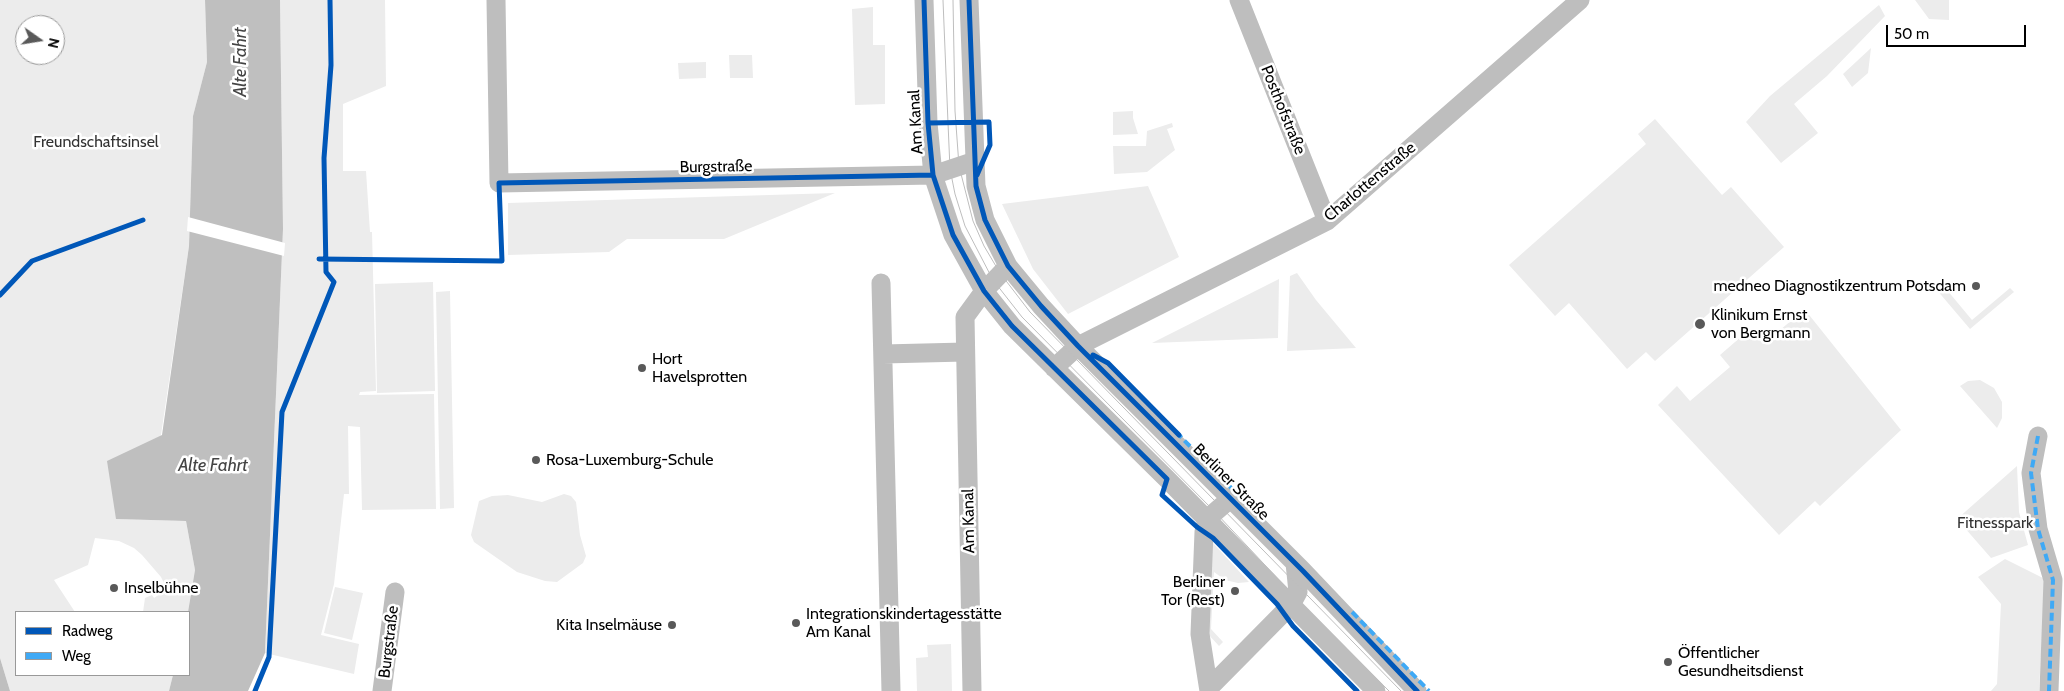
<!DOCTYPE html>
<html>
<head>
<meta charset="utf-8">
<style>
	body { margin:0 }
	#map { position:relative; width:2064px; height:691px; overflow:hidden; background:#fff; font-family:Cabin,sans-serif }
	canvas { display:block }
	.legend { position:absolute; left:15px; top:611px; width:175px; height:65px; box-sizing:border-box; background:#fff; border:1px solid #999; margin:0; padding:6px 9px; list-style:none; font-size:15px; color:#000 }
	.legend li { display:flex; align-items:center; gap:10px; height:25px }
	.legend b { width:25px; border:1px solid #999 }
	.north { position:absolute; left:15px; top:15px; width:50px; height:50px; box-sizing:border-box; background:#fff; border:1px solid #999; border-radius:50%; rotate:103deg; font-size:14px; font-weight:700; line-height:20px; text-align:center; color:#000 }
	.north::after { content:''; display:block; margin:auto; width:18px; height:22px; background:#595959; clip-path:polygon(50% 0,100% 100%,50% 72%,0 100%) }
	.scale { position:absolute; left:1886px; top:25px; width:140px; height:22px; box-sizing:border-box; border:2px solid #000; border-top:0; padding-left:6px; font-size:15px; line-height:18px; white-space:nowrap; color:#000; -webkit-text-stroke:4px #fff; paint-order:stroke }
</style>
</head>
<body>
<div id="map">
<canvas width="2064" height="691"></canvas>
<ul class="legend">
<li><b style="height:6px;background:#0057b8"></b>Radweg</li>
<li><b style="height:6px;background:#3fa9f5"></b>Weg</li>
</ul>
<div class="north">N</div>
<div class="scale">50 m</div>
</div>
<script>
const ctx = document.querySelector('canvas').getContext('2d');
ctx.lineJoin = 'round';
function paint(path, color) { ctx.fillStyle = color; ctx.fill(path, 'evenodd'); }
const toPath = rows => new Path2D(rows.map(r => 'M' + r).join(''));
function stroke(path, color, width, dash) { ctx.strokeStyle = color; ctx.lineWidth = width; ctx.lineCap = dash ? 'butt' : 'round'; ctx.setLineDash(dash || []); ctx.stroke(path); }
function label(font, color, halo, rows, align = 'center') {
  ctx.font = font + ' Cabin,sans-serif'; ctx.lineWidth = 5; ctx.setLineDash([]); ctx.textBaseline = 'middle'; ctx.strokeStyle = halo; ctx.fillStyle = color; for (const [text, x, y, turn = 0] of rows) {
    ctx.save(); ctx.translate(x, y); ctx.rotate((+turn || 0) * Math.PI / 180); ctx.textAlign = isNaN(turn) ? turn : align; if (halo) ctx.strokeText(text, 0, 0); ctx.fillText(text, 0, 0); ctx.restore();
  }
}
const green = toPath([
	[0,0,205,0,207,62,193,116,189,246,161,435,116,519,186,521,195,570,188,612,143,612,145,598,152,595,154,598,167,589,161,577,142,555,134,548,119,541,95,538,88,565,54,580,75,612,16,612,16,675,173,675,169,691,10,691,0,658],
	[25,25,55,25,55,55,25,55],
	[280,0,385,0,386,86,343,104,343,171,366,171,370,232,372,232,376,391,360,392,359,395,434,394,436,509,362,510,360,427,348,426,349,494,344,494,334,584,321,635,359,644,354,674,265,653,283,229],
	[1915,0,1949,0,1949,20,1929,19],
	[1879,5,1885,16,1827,76,1794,104,1818,133,1781,163,1746,122,1770,96],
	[873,7,873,45,885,45,885,104,855,105,852,9],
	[1871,48,1868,73,1852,87,1843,74],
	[729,55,752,55,753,78,730,78],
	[706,62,706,78,679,79,678,63],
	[1133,111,1133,118,1138,134,1113,135,1113,112],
	[1655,119,1722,195,1731,187,1784,247,1655,361,1646,352,1627,369,1569,303,1555,316,1509,265,1646,144,1638,134],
	[1172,123,1173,127,1167,129,1175,150,1147,172,1114,174,1113,146,1146,146,1147,131],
	[1148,186,1179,257,1068,314,1033,269,1002,204],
	[835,193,724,239,627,239,609,252,508,255,508,203],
	[1297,273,1316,300,1356,348,1287,351,1290,276],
	[1279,279,1278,338,1152,343],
	[433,282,435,391,377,393,375,284],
	[1942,284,1972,320,2010,288,2014,292,1970,329,1936,289],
	[450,291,454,508,440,509,436,292],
	[1806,311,1901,430,1820,506,1815,501,1779,535,1658,405,1677,386,1690,401,1730,367,1720,355,1750,329,1763,344,1792,320],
	[1980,380,1994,388,2002,402,2002,418,1997,428,1960,386,1968,381],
	[2017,466,2019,512,2028,545,1991,558,1957,519],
	[564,494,571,496,576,502,580,535,586,556,583,563,557,582,545,581,517,572,474,542,471,535,479,501,492,496,508,495,542,502],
	[1212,542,1249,582,1238,583,1225,580,1214,572,1211,629,1223,642,1219,646,1207,633],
	[2005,559,2045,579,2039,691,1991,691,1997,684,2001,604,1978,577],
	[335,587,363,593,352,640,324,633],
	[951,644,952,691,917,691,916,658,928,657,927,645]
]);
const water = toPath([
	[205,0,280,0,283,229,265,653,248,691,169,691,173,675,189,675,188,612,195,570,186,521,116,519,107,461,162,435,189,246,193,116,207,62],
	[0,658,10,691,0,691]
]);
const pier = toPath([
	[188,217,285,243,284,256,187,231]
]);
const minor = toPath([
	[496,0,499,183,933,175,975,161],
	[924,0,928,123,933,175,953,235,984,291,1012,326,1167,479,1376,691],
	[969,0,976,186,985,220,1008,266,1041,306,1078,346,1303,571,1417,691],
	[1239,0,1327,221],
	[881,283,891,691],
	[883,354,965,352],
	[1054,368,1078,346,1327,221,1580,0],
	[2038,436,2031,473,2038,529,2053,580,2049,691],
	[1209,688,1291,605,1298,592,1295,563],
	[382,691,395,592],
	[972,691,965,317,984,291,1008,266],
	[1209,691,1200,634,1204,532,1207,519,1230,499]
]);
const tram = toPath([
	[943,0,948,123,950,169,955,194,965,226,993,280,1022,317,1215,512,1296,598,1389,691],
	[953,0,955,111,959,166,973,221,984,246,1000,273,1030,312,1401,691]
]);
const quiet = toPath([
	[1176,432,1246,503],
	[2038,436,2031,473,2038,529,2053,580,2049,691],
	[1352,612,1429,691]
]);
const cycleway = toPath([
	[924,0,928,123,933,175,953,235,984,291,1012,326,1167,479,1162,495,1197,527,1213,538,1277,604,1293,626,1357,691],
	[969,0,976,186,985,220,1008,266,1041,306,1078,346,1303,571,1417,691],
	[928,123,989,122,990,145,977,175],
	[319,259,502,261,499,183,933,175],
	[0,295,32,261,143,220],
	[1093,355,1108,363,1179,435],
	[255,691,269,657,282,412,334,282,326,272,324,158,331,65,330,0]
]);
const markers = [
	[1976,286,5,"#595959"],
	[1700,324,6,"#595959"],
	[642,368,5,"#595959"],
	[536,460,5,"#595959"],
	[114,588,5,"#595959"],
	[1235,591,5,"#595959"],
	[796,623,5,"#595959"],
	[672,625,5,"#595959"],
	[1668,662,5,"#595959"]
];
const streetNames = [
	["Posthofstraße",1283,110,68],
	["Am Kanal",916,122,-93],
	["Burgstraße",716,167,-1],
	["Charlottenstraße",1370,182,-40],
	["Berliner Straße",1231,482,45],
	["Am Kanal",969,521,-91],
	["Burgstraße",389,642,-83]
];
const parkNames = [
	["Freundschaftsinsel",96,142],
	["Fitnesspark",1995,523]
];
const poiNames = [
	["medneo Diagnostikzentrum Potsdam",1966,286,"right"],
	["Klinikum Ernst",1711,315],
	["von Bergmann",1711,333],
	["Hort",652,359],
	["Havelsprotten",652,377],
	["Rosa-Luxemburg-Schule",546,460],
	["Berliner",1225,582,"right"],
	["Tor (Rest)",1225,600,"right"],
	["Inselbühne",124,588],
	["Integrationskindertagesstätte",806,614],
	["Am Kanal",806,632],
	["Kita Inselmäuse",662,625,"right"],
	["Öffentlicher",1678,653],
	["Gesundheitsdienst",1678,671]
];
const waterNames = [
	["Alte Fahrt",241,62,-90],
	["Alte Fahrt",213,466]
];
paint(green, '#ececec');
paint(water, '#bfbfbf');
paint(pier, '#fff');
stroke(minor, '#bebebe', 19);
stroke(tram, '#bebebe', 1);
stroke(quiet, '#3fa9f5', 4, [8, 4]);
stroke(cycleway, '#0057b8', 5);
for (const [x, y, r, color] of markers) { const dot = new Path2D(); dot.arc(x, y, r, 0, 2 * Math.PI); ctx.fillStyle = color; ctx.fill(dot); stroke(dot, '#fff', 2); }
label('16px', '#000', '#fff', streetNames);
label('16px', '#333', '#fff', parkNames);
label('16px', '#000', '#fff', poiNames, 'left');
label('italic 18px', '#444', '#fff', waterNames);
</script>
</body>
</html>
